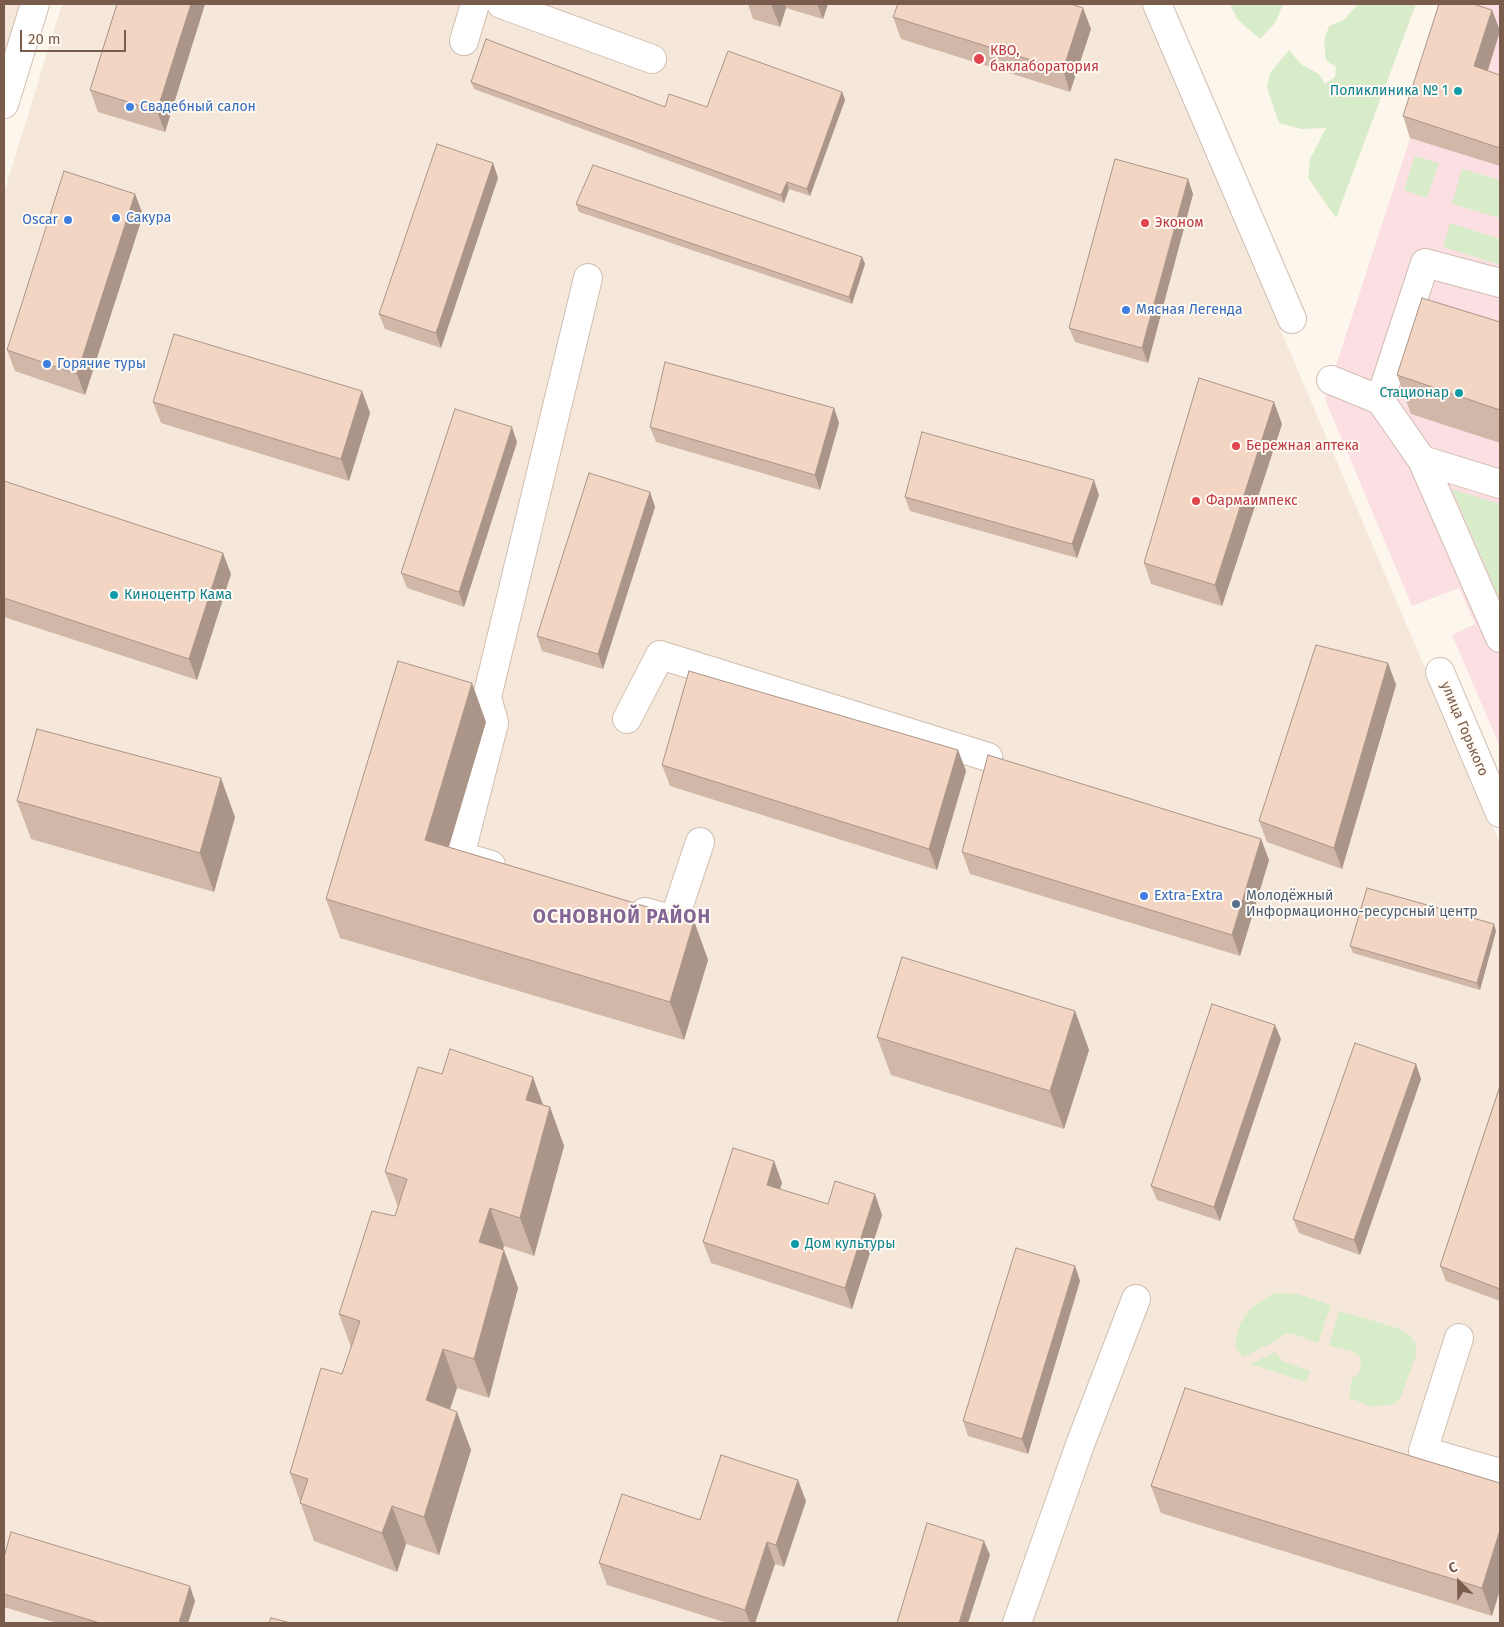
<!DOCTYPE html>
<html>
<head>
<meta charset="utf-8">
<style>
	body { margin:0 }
	#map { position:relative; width:1504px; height:1627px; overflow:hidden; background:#fdf6ec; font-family:"Fira Sans",sans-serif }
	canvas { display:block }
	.frame { position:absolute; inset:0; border:5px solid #7a5c4d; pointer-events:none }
	.north { position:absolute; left:1434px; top:1557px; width:50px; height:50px; -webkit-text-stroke:4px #fffaf3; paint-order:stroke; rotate:337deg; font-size:14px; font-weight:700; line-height:20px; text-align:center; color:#7a5c4d }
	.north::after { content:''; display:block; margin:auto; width:18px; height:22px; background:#7a5c4d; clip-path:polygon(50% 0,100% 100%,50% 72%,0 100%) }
	.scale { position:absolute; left:20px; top:30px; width:106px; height:22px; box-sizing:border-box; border:2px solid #7a5c4d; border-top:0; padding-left:6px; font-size:15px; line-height:18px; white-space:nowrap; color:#7a5c4d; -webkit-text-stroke:4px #fffaf3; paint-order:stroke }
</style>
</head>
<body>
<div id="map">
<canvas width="1504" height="1627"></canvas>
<div class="frame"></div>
<div class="north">С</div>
<div class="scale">20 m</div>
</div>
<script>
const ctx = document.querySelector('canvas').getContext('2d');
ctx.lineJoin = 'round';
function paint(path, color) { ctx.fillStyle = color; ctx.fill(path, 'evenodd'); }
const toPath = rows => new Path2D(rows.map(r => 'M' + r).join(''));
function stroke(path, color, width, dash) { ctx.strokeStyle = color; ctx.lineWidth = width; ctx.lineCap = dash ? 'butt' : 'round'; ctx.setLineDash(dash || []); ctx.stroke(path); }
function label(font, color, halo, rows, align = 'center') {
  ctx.font = font + ' "Fira Sans",sans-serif'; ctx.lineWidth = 4; ctx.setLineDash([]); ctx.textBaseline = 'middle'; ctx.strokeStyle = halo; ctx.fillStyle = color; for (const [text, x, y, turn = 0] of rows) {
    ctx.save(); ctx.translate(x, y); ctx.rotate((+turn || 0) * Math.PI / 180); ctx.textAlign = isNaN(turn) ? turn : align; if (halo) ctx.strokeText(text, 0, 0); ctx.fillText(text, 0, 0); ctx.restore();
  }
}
const residential = toPath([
	[4,4,35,4,4,104],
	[62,4,1141,4,1500,843,1500,1623,4,1623,4,193]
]);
const medical = toPath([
	[1454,4,1500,4,1500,747,1452,635,1475,624,1459,588,1412,606,1325,399]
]);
const green = toPath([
	[1230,4,1289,4,1283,5,1275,23,1260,39,1237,19],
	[1358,4,1416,4,1336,218,1308,178,1310,159,1326,128,1301,129,1279,123,1267,88,1270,73,1289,50,1302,65,1319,74,1325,84,1335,77,1336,67,1326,60,1324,41,1329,26,1344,20],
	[1415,156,1439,163,1427,198,1404,190],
	[1462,169,1500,180,1500,218,1452,204],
	[1450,223,1500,239,1500,265,1443,247],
	[1452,489,1500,504,1500,600],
	[1275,1293,1298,1294,1331,1305,1318,1343,1294,1334,1284,1334,1276,1341,1243,1357,1236,1348,1236,1338,1241,1322,1251,1308],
	[1339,1311,1401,1329,1410,1336,1416,1344,1416,1355,1400,1399,1394,1404,1373,1407,1349,1398,1352,1378,1358,1375,1361,1368,1360,1357,1352,1351,1329,1346],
	[1275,1352,1282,1361,1310,1371,1306,1382,1250,1364]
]);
const minor = toPath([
	[501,4,652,59],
	[1157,4,1292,319],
	[464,41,475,4],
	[4,104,35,4],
	[1331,380,1380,400,1422,460,1500,484],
	[1380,400,1425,263,1500,283],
	[1422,460,1500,638],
	[1440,672,1500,813],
	[627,719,660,655,988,757],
	[491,865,460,856,494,723,487,697,588,278],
	[645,912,674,920,700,842],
	[1459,1338,1423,1451,1500,1473],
	[1017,1623,1081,1442,1136,1299]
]);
const wall = toPath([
	[117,4,205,4,165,132,98,112,90,90],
	[748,4,828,4,823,19,786,8,780,27,753,19],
	[1492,10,1500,31,1488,71,1500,75,1500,166,1410,138,1403,116],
	[893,17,1091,29,1070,92,901,39],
	[471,82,665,107,707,107,842,92,845,100,810,196,789,189,784,203,474,89],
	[493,163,498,178,441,348,385,329,379,314],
	[1188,179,1193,194,1148,363,1075,342,1069,328],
	[135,194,143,215,85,395,15,371,7,350],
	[576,204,862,257,865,264,852,304,579,212],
	[1500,322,1500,443,1411,414,1397,375],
	[362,391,370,413,349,481,161,423,153,402],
	[834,408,839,423,820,490,656,442,650,427],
	[1282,424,1222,606,1151,584,1144,563],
	[517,442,464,607,407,588,401,573],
	[4,481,231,574,197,680,4,617],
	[650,492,655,507,603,669,542,651,537,636],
	[1099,495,1077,558,910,511,905,497],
	[1388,663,1396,685,1342,869,1267,842,1259,821],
	[486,722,449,847,694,921,708,960,684,1040,340,938,326,899],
	[958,750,966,771,937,870,670,786,662,765],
	[17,801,235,817,214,892,31,839],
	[1261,839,1269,860,1240,956,970,874,962,852],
	[1496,931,1480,990,1353,953,1350,946],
	[1075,1011,1089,1050,1064,1129,891,1075,877,1037],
	[1281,1039,1220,1221,1157,1200,1151,1186],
	[1416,1064,1421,1079,1360,1255,1299,1233,1293,1219],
	[1500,1086,1500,1301,1446,1281,1440,1266],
	[544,1105,550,1107,564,1146,534,1256,504,1246,503,1249,518,1288,489,1398,457,1388,450,1409,471,1450,439,1555,406,1544,397,1572,314,1541,290,1473,342,1374,351,1347,339,1314,395,1216,398,1207,385,1172],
	[774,1161,782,1183,780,1189,828,1204,882,1215,852,1309,711,1263,703,1242],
	[1075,1266,1080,1281,1028,1454,968,1436,963,1421],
	[1500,1483,1492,1616,1161,1513,1151,1486],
	[806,1501,784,1567,775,1564,755,1623,727,1623,607,1585,599,1563,700,1520],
	[4,1557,195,1601,188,1623,57,1623,4,1607]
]);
const shadedWall = toPath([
	[191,4,205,4,165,132,157,111],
	[771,4,785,4,786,8,780,27],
	[817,4,828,4,823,19],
	[1083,8,1091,29,1070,92,1063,70],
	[1492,10,1500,31,1482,88,1474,66],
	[842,92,845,100,810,196,807,189],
	[493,163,498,178,441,348,436,333],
	[1188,179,1193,194,1148,363,1142,348],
	[787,182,789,189,784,203,781,195],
	[135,194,143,215,85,395,77,374],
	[862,257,865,264,852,304,849,297],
	[362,391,370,413,349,481,341,459],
	[1274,402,1282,424,1222,606,1215,585],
	[834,408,839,423,820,490,815,475],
	[512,427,517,442,464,607,459,592],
	[1094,480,1099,495,1077,558,1072,544],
	[650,492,655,507,603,669,598,654],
	[223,553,231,574,197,680,189,659],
	[1388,663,1396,685,1342,869,1334,848],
	[472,683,486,722,439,879,425,840],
	[958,750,966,771,937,870,929,849],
	[221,778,235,817,214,892,200,853],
	[1261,839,1269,860,1240,956,1232,935],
	[694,921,708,960,684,1040,670,1002],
	[1494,924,1496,931,1480,990,1477,983],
	[1075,1011,1089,1050,1064,1129,1050,1091],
	[1275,1025,1281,1039,1220,1221,1214,1207],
	[1416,1064,1421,1079,1360,1255,1354,1240],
	[533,1077,547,1116,526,1100],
	[550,1107,564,1146,534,1256,520,1218],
	[774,1161,782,1183,775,1206,767,1185],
	[875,1194,882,1215,852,1309,845,1288],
	[490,1208,504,1246,493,1280,479,1242],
	[504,1250,518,1288,489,1398,474,1359],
	[1075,1266,1080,1281,1028,1454,1022,1439],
	[443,1349,457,1388,440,1439,426,1400],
	[457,1412,471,1450,439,1555,424,1517],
	[798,1480,806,1501,784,1567,776,1545],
	[392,1506,406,1544,397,1572,382,1533],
	[1500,1530,1500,1590,1492,1616,1482,1588],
	[984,1541,990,1555,968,1623,959,1623],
	[767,1542,775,1564,755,1623,750,1623,745,1610],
	[190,1586,195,1601,188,1623,179,1623]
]);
const building = toPath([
	[117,4,191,4,157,111,90,90,117,4],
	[898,4,1071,4,1083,8,1063,70,893,17,898,4],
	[1439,4,1473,4,1492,10,1474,66,1500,75,1500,148,1403,116,1439,4],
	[486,39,665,107,669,94,707,107,728,51,842,92,807,189,787,182,781,195,471,82,486,39],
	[437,144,493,163,436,333,379,314,437,144],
	[1115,159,1188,179,1142,348,1069,328,1115,159],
	[593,165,862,257,849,297,576,204,593,165],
	[64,171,135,194,77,374,7,350,64,171],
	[1422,298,1500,322,1500,410,1397,375,1422,298],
	[174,334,362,391,341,459,153,402,174,334],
	[665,362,834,408,815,475,650,427,665,362],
	[1199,378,1274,402,1215,585,1144,563,1199,378],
	[455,409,512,427,459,592,401,573,455,409],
	[922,432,1094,480,1072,544,905,497,922,432],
	[589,473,650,492,598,654,537,636,589,473],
	[4,481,223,553,189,659,4,598,4,481],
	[1316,645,1388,663,1334,848,1259,821,1316,645],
	[398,661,472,683,425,840,694,921,670,1002,326,899,398,661],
	[689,671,958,750,929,849,662,765,689,671],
	[37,729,221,778,200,853,17,801,37,729],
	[988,755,1261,839,1232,935,962,852,988,755],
	[1367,888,1494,924,1477,983,1350,946,1367,888],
	[902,957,1075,1011,1050,1091,877,1037,902,957],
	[1212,1004,1275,1025,1214,1207,1151,1186,1212,1004],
	[1355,1043,1416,1064,1354,1240,1293,1219,1355,1043],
	[450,1049,533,1077,526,1100,550,1107,520,1218,490,1208,479,1242,504,1250,474,1359,443,1349,426,1400,457,1412,424,1517,392,1506,382,1533,300,1503,308,1479,290,1473,321,1368,342,1374,360,1321,339,1314,372,1211,395,1216,407,1179,385,1172,418,1067,442,1074,450,1049],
	[1500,1086,1500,1289,1440,1266,1500,1086],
	[733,1148,774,1161,767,1185,828,1204,835,1181,875,1194,845,1288,703,1242,733,1148],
	[1016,1248,1075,1266,1022,1439,963,1421,1016,1248],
	[1185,1388,1500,1483,1500,1530,1482,1588,1151,1486,1185,1388],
	[721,1455,798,1480,776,1545,767,1542,745,1610,599,1563,622,1494,700,1520,721,1455],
	[927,1523,984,1541,959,1623,897,1623,927,1523],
	[11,1532,190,1586,179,1623,100,1623,4,1594,4,1557,11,1532],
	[271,1618,291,1623,269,1623,271,1618]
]);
const markers = [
	[979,59,6,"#e0444e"],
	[1458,91,5,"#0f9aa8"],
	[130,107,5,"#3f7fe0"],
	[116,218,5,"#3f7fe0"],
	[68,220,5,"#3f7fe0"],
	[1145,223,5,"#e0444e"],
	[1126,310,5,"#3f7fe0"],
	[47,364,5,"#3f7fe0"],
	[1459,393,5,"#0f9aa8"],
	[1236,446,5,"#e0444e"],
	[1196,501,5,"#e0444e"],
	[114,595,5,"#0f9aa8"],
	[1144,896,5,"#3f7fe0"],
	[1236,904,5,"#5c6f8a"],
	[795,1244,5,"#0f9aa8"]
];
const healthNames = [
	["КВО,",990,51],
	["баклаборатория",990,67],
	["Эконом",1155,223],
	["Бережная аптека",1246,446],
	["Фармаимпекс",1206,501]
];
const cultureNames = [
	["Поликлиника № 1",1448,91],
	["Стационар",1449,393],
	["Киноцентр Кама",124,595,"left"],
	["Дом культуры",805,1244,"left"]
];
const shopNames = [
	["Свадебный салон",140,107],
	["Сакура",126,218],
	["Oscar",58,220,"right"],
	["Мясная Легенда",1136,310],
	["Горячие туры",57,364],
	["Extra-Extra",1154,896]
];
const streetNames = [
	["улица Горького",1464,729,67]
];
const serviceNames = [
	["Молодёжный",1246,896],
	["Информационно-ресурсный центр",1246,912]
];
const districtNames = [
	["ОСНОВНОЙ РАЙОН",622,918]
];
paint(residential, '#f5e8da');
paint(medical, '#fbdfe3');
paint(green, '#d8ecc9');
stroke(minor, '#d1beb0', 30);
stroke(minor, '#fff', 28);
paint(wall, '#d1b7a8');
paint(shadedWall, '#aa9588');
paint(building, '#f3d5c3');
stroke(building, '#aa9588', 1);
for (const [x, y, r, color] of markers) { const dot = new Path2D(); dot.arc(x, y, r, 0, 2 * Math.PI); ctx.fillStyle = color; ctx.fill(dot); stroke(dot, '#fffaf3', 2); }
label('14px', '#be3a42', '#fffaf3', healthNames, 'left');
label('14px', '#0d838f', '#fffaf3', cultureNames, 'right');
label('14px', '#366cbe', '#fffaf3', shopNames, 'left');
label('14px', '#7a5c4d', '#fffaf3', streetNames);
label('14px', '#4e5e75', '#fffaf3', serviceNames, 'left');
ctx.letterSpacing = '1px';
label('bold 19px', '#846695', '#fffaf3', districtNames);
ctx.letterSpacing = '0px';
</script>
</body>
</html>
